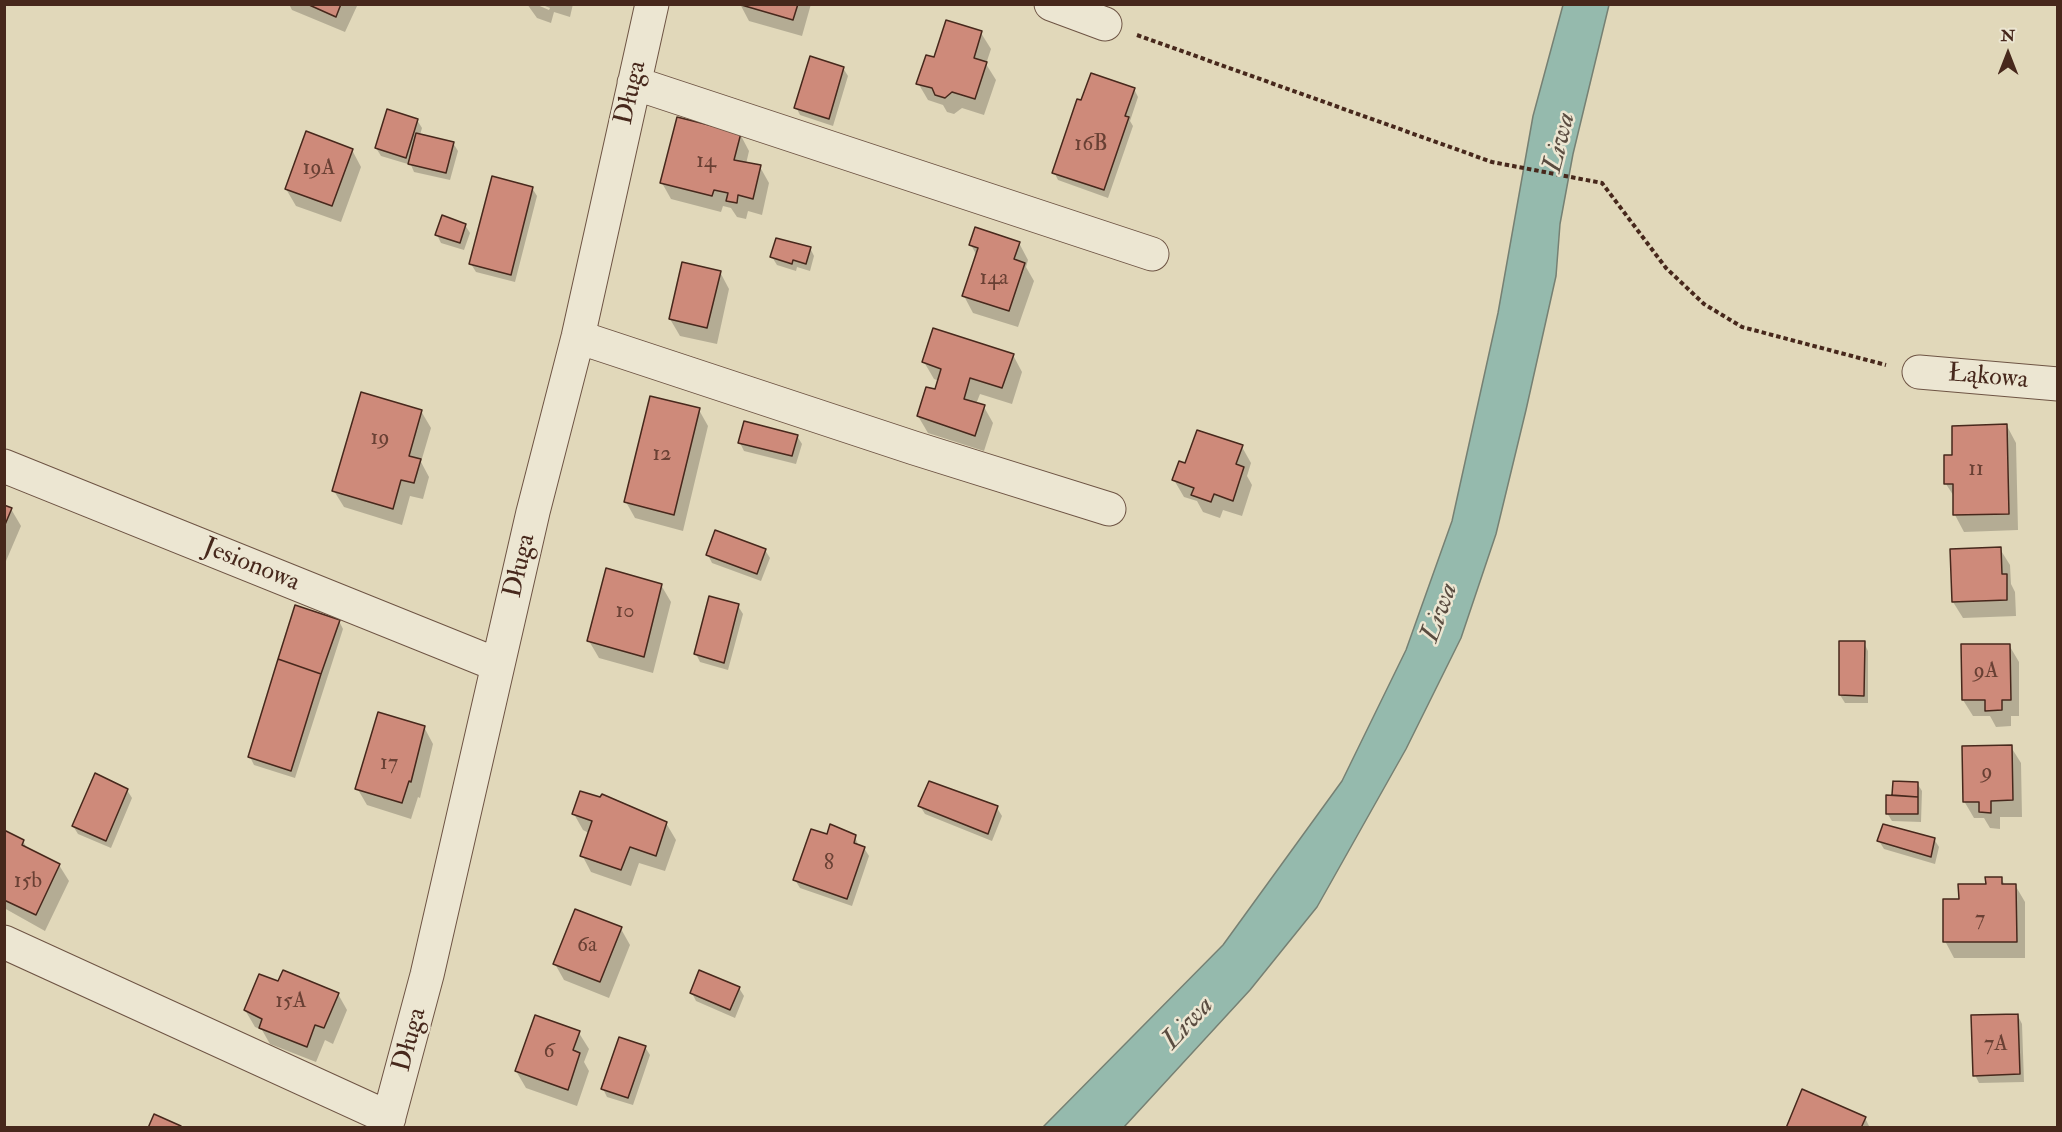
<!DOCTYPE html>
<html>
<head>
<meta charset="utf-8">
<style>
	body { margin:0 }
	#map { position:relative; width:2062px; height:1132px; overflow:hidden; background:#e1d8ba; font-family:"IM FELL Double Pica",serif }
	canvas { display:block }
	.frame { position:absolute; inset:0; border:6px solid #47281c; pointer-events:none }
	.north { position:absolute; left:1978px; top:24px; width:60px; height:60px; -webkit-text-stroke:4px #ece6d2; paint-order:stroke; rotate:0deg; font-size:16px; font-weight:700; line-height:24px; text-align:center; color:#47281c }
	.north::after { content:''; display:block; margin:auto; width:21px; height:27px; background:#47281c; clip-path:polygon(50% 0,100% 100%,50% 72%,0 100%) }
</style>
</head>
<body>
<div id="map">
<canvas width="2062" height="1132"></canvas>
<div class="frame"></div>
<div class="north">N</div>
</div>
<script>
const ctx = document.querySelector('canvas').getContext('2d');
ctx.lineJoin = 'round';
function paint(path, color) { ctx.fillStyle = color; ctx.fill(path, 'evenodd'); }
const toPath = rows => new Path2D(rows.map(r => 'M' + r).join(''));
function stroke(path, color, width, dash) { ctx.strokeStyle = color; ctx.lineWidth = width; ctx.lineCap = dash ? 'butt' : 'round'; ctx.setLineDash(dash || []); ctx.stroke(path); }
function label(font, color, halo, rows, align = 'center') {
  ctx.font = font + ' "IM FELL Double Pica",serif'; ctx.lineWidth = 5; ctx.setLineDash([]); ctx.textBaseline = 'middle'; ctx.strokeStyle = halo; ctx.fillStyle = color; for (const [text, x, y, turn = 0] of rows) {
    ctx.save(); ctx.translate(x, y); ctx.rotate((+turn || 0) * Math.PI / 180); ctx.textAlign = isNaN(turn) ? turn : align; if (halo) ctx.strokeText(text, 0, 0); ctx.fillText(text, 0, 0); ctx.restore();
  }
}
const water = toPath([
	[1563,5,1609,5,1573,154,1560,224,1556,276,1526,410,1496,534,1461,638,1406,749,1317,907,1250,990,1124,1127,1043,1127,1223,945,1342,781,1406,650,1452,521,1498,313,1533,116,1563,5]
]);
const shadow = toPath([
	[289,4,356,4,357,6,345,32,292,10],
	[527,4,535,4,549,10,550,8,540,4,573,4,570,17,554,12,551,23,537,18],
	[740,4,811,4,802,36,749,21],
	[981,33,991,49,986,64,996,80,984,115,962,108,954,114,947,112,943,105,928,100,918,83,935,59],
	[843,68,848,76,833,126,800,115,796,107],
	[1134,89,1138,97,1130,121,1133,126,1108,198,1058,180,1054,172],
	[417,120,422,128,420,135,453,143,458,151,450,180,414,172,411,165,381,156,376,148],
	[740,134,749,151,746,164,760,167,769,183,762,215,748,211,746,219,737,217,731,208,723,206,721,212,671,199,662,183],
	[352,150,361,167,341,222,296,206,286,189],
	[532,188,537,196,515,282,476,272,471,264],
	[465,225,470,233,464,250,441,243,437,235],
	[1019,243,1028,260,1026,267,1034,281,1018,327,973,313,964,296,977,256,971,245],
	[810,248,814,256,810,271,797,267,796,271,777,265,772,257],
	[720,272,729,289,717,344,680,336,670,319],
	[1013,355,1022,372,1012,404,980,394,976,404,984,407,993,423,984,451,928,433,918,416,936,391,939,381,934,379,924,362],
	[699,410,708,426,683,531,635,518,626,502],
	[421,411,431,428,421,462,429,477,423,499,410,496,402,525,344,507,334,491],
	[2007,426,2016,443,2018,530,1964,532,1955,515,1955,498,1946,484,1954,457],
	[797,436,802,444,796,464,744,451,740,443],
	[1242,447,1251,463,1247,476,1252,485,1242,516,1223,510,1220,518,1203,512,1197,501,1184,497,1174,480,1186,465],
	[4,506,11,509,21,526,6,561],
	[2000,549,2010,565,2011,584,2015,592,2016,616,1963,618,1953,602],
	[765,550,770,558,761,581,712,563,708,555],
	[661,585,671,602,653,673,599,658,589,641],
	[738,606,743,614,728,670,700,662,696,654],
	[339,621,343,629,295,778,254,765,250,757],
	[1864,643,1868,651,1868,703,1845,703,1840,695],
	[2009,645,2019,662,2019,716,2011,716,2011,726,1996,727,1990,716,1973,716,1963,700],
	[424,727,433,744,420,798,418,797,411,819,367,805,357,788],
	[2011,747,2021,763,2022,817,2000,817,2000,829,1990,828,1984,818,1974,818,1964,801],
	[1894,783,1917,783,1922,791,1921,822,1892,821,1887,813,1893,797],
	[127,790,132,798,111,848,78,834,73,826],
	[920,806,997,808,1002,816,992,841,925,814],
	[574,814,666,823,676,840,665,871,639,863,631,886,591,872,582,855,589,833,583,830],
	[4,832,23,841,28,850,59,865,69,881,45,931,4,908],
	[828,836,855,837,859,847,864,848,869,856,852,906,800,888,795,880],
	[1934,839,1939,847,1935,864,1884,849,1879,841],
	[2001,879,2006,886,2015,885,2025,902,2025,958,1954,958,1945,941,1960,900],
	[621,929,630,945,609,998,564,980,555,964],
	[279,983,338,994,347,1010,333,1044,325,1040,316,1062,270,1044,262,1030,255,1027,245,1010],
	[739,988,744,996,735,1018,696,1001,692,993],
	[2018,1016,2022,1024,2024,1082,1979,1083,1975,1075],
	[579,1033,589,1049,584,1062,589,1071,577,1106,526,1088,516,1071],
	[645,1047,650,1055,633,1105,607,1097,603,1089],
	[1865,1118,1870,1128,1788,1128]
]);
const building = toPath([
	[307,4,341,4,336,17,307,4],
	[738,4,798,4,793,20,738,4],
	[946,20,982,31,974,58,987,62,975,99,952,92,945,98,935,95,932,88,916,84,926,55,934,57,946,20],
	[810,56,844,67,829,119,794,108,810,56],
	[1091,73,1135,88,1125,116,1129,117,1104,190,1052,173,1077,99,1081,100,1091,73],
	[387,109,418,119,406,158,375,148,387,109],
	[677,117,741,133,734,160,761,165,753,199,738,195,737,203,726,201,728,193,714,190,712,196,660,183,677,117],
	[306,131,353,149,332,206,285,189,306,131],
	[416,133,454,142,446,173,408,164,416,133],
	[492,176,533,187,511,275,469,264,492,176],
	[442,215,466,224,460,243,435,235,442,215],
	[975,227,1020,242,1014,259,1025,263,1009,311,962,296,978,248,969,245,975,227],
	[776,238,811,247,806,264,793,260,792,264,770,257,776,238],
	[682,262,721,271,707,328,669,319,682,262],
	[933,328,1014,354,1002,388,970,378,964,399,985,405,975,436,917,416,926,387,935,389,941,369,922,362,933,328],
	[361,392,422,410,409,456,421,459,414,483,401,480,393,509,332,491,361,392],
	[650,396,700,408,674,515,624,502,650,396],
	[744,421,798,435,792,456,738,443,744,421],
	[2007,424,2009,514,1953,515,1953,484,1944,484,1944,455,1952,455,1952,426,2007,424],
	[1197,430,1243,445,1236,464,1244,467,1233,501,1214,494,1211,502,1191,495,1194,488,1172,480,1179,461,1185,463,1197,430],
	[4,505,12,508,4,527,4,505],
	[715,530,766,549,757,574,706,555,715,530],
	[2001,547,2002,574,2007,574,2007,600,1952,602,1950,549,2001,547],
	[606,568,662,584,644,657,587,641,606,568],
	[709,596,739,604,724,663,694,654,709,596],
	[295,605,340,620,321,674,278,659,295,605],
	[1839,641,1865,641,1864,696,1839,695,1839,641],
	[1961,644,2010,644,2011,700,2002,700,2002,710,1985,711,1985,700,1962,700,1961,644],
	[278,659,321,674,291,771,248,757,278,659],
	[378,712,425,726,411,782,409,781,402,803,355,789,378,712],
	[2012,745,2013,800,1991,801,1991,813,1979,812,1979,802,1963,802,1962,746,2012,745],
	[95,773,128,789,106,841,72,826,95,773],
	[929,781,998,806,988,834,918,806,929,781],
	[1893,781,1918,782,1918,797,1892,795,1893,781],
	[580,791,600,797,602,794,667,822,656,856,630,847,621,870,580,856,592,821,572,814,580,791],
	[1886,795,1918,797,1918,814,1886,814,1886,795],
	[830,824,856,835,854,843,865,847,847,899,793,880,811,829,827,834,830,824],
	[1883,824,1935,838,1931,857,1877,841,1883,824],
	[4,830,24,840,22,845,60,864,36,915,4,900,4,830],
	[1985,877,2002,877,2002,884,2016,884,2017,942,1943,942,1943,899,1959,899,1958,884,1986,884,1985,877],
	[575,909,622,927,600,982,553,964,575,909],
	[283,970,339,993,324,1028,315,1025,307,1047,259,1028,262,1019,244,1010,259,974,278,981,283,970],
	[699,970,740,987,730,1010,690,993,699,970],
	[2018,1014,2020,1074,1973,1076,1971,1015,2018,1014],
	[535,1015,580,1031,573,1050,580,1053,568,1090,515,1071,535,1015],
	[619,1037,646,1046,628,1098,601,1089,619,1037],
	[1802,1089,1866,1117,1861,1128,1786,1128,1802,1089],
	[154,1114,181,1126,180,1128,148,1128,154,1114]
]);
const path = toPath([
	[1137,35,1492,162,1602,183,1666,268,1704,304,1742,327,1886,365]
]);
const minor = toPath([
	[1051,4,1105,24],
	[634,83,1152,254],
	[578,337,914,448,1109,509],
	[1919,372,2058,384],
	[4,466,498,665],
	[4,942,389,1118],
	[386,1128,427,975,533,512,578,337,652,4]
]);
const numberNames = [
	["16B",1091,145],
	["14",706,162],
	["19A",319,169],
	["14a",994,279],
	["19",380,439],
	["12",662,455],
	["11",1976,470],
	["10",625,612],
	["9A",1986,672],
	["17",389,764],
	["9",1987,773],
	["8",829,864],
	["15b",28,882],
	["7",1980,920],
	["6a",587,946],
	["15A",291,1002],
	["7A",1996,1045],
	["6",549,1052]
];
const streetNames = [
	["Długa",632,93,-77],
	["Łąkowa",1988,378,5],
	["Jesionowa",251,566,22],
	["Długa",521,566,-77],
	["Długa",411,1040,-75]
];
const waterNames = [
	["Liwa",1561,143,-76],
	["Liwa",1441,613,-70],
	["Liwa",1189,1024,-47]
];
paint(water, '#95baad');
stroke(water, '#768073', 1.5);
paint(shadow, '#0003');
paint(building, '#ce8a7a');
stroke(building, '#47281c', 1.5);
stroke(minor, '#6e5444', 35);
stroke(path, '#47281c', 4, [4.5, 3]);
stroke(minor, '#ece6d2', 33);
label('22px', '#694034', null, numberNames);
label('26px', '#47281c', '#ece6d2', streetNames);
label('italic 27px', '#5a4c40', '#ece6d2', waterNames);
</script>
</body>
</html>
